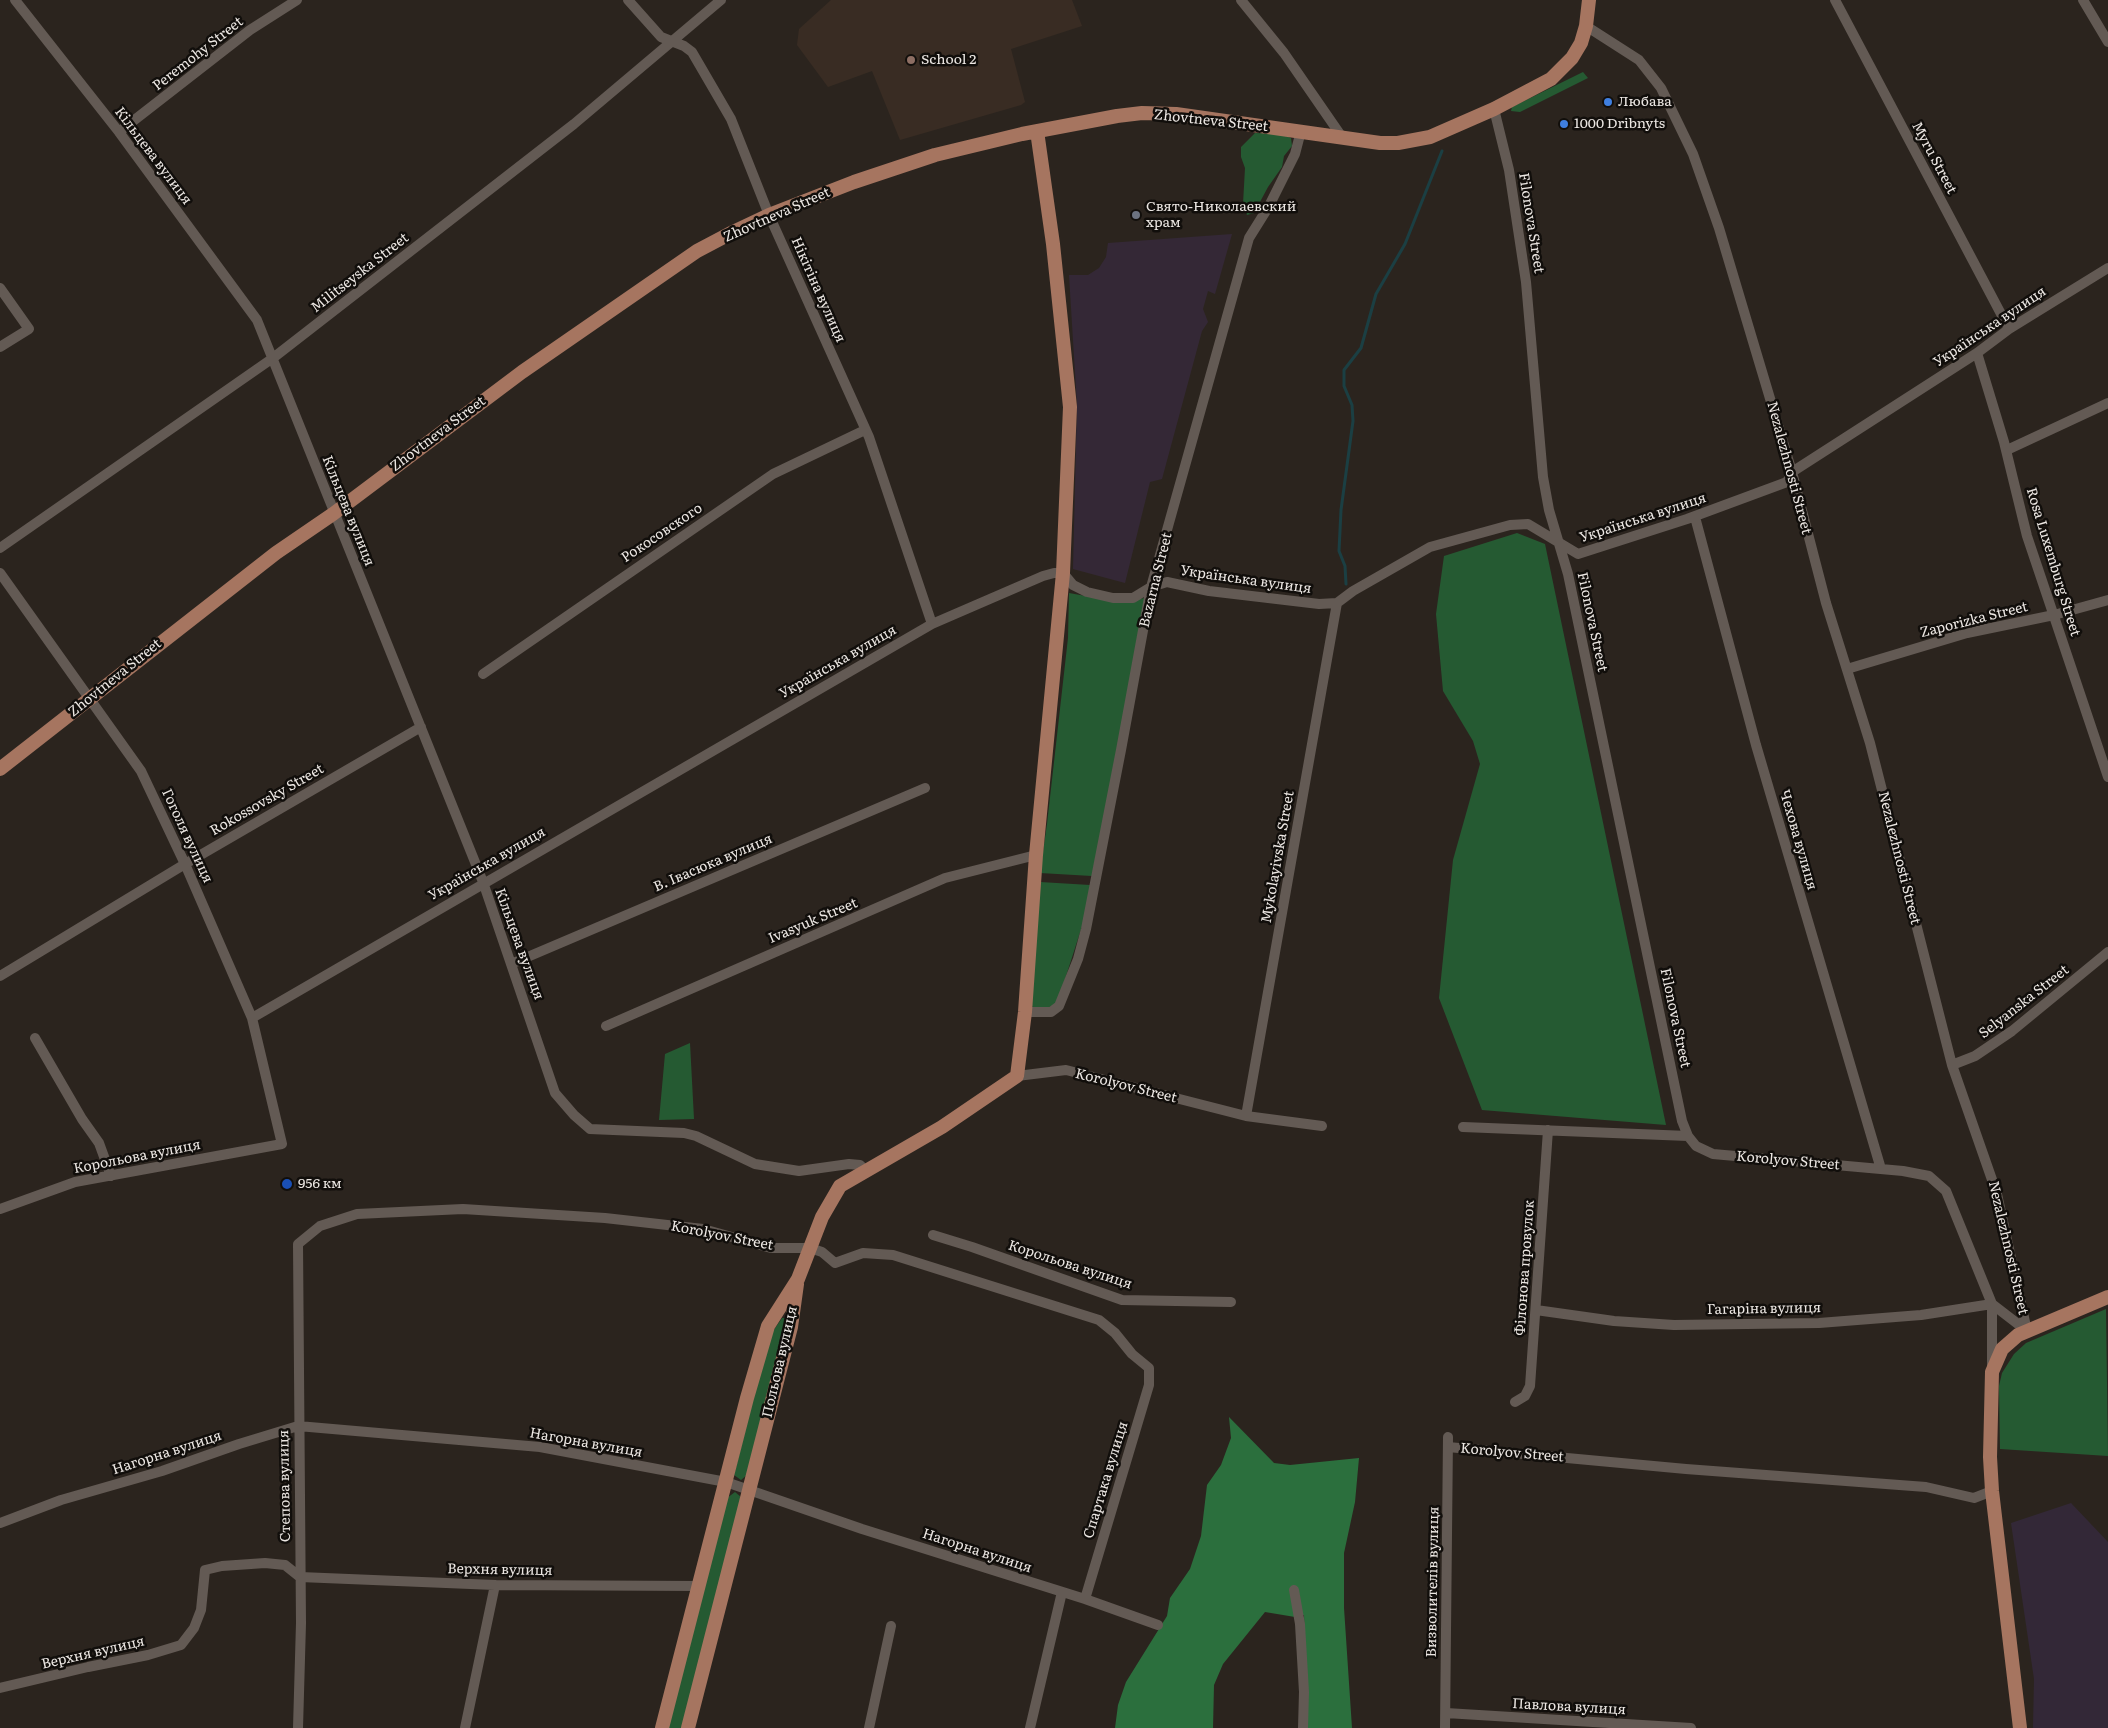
<!DOCTYPE html>
<html>
<head>
<meta charset="utf-8">
<style>
	body { margin:0 }
	canvas { display:block; background:#2b241e }
</style>
</head>
<body>
<canvas width="2108" height="1728"></canvas>
<script>
const ctx = document.querySelector('canvas').getContext('2d');
ctx.lineJoin = 'round';
function paint(path, color) { ctx.fillStyle = color; ctx.fill(path, 'evenodd'); }
const toPath = rows => new Path2D(rows.map(r => 'M' + r).join(''));
function stroke(path, color, width, dash) { ctx.strokeStyle = color; ctx.lineWidth = width; ctx.lineCap = dash ? 'butt' : 'round'; ctx.setLineDash(dash || []); ctx.stroke(path); }
function label(font, color, halo, rows, align = 'center') {
  ctx.font = font + ' Literata,serif'; ctx.lineWidth = 5; ctx.setLineDash([]); ctx.textBaseline = 'middle'; ctx.strokeStyle = halo; ctx.fillStyle = color; for (const [text, x, y, turn = 0] of rows) {
    ctx.save(); ctx.translate(x, y); ctx.rotate((+turn || 0) * Math.PI / 180); ctx.textAlign = isNaN(turn) ? turn : align; if (halo) ctx.strokeText(text, 0, 0); ctx.fillText(text, 0, 0); ctx.restore();
  }
}
const commercial = toPath([
	[1232,234,1215,294,1208,291,1203,309,1208,322,1202,331,1162,479,1150,482,1125,583,1073,569,1077,405,1069,275,1088,275,1099,268,1106,257,1108,243]
]);
const industrial = toPath([
	[2071,1503,2108,1542,2108,1728,2033,1728,2034,1679,2011,1523]
]);
const built = toPath([
	[831,0,1072,0,1082,26,1011,49,1025,102,1021,105,900,140,872,71,828,87,797,45,799,29]
]);
const green = toPath([
	[1583,72,1588,78,1520,112,1511,111,1512,107],
	[1255,133,1281,134,1291,138,1292,146,1284,156,1282,167,1268,187,1254,213,1247,215,1243,204,1245,168,1241,157,1241,147],
	[1517,533,1545,544,1666,1125,1482,1110,1439,998,1453,860,1480,764,1473,741,1443,691,1436,614,1444,556],
	[1069,593,1119,602,1145,598,1132,677,1092,876,1040,873,1047,824,1068,638],
	[1040,882,1090,885,1085,917,1057,1004,1047,1008,1038,1009,1031,1006],
	[690,1043,694,1119,659,1120,665,1054],
	[2106,1309,2108,1456,2000,1449,1999,1386,2002,1373,2014,1354,2026,1343],
	[782,1318,785,1318,786,1321,747,1475,741,1480,734,1475,769,1337],
	[735,1492,741,1497,682,1728,666,1728,727,1498]
]);
const forest = toPath([
	[1229,1417,1274,1463,1290,1465,1359,1458,1355,1502,1344,1553,1344,1608,1352,1728,1307,1728,1304,1615,1295,1617,1265,1612,1223,1664,1214,1685,1213,1728,1115,1728,1118,1705,1126,1682,1167,1616,1170,1598,1190,1569,1201,1536,1207,1485,1221,1465,1231,1438]
]);
const stream = toPath([
	[1346,584,1345,566,1339,551,1341,510,1353,421,1352,405,1344,386,1344,370,1361,348,1376,294,1405,244,1442,151]
]);
const minor = toPath([
	[15,0,119,132,257,320,483,882,555,1093,574,1115,590,1129,684,1133,696,1136,755,1164,799,1171,849,1164,860,1165,865,1170],
	[628,0,661,37,684,46,692,52,731,119,769,215,869,437,932,624],
	[1241,0,1284,53,1342,137],
	[1835,0,2009,329],
	[2083,0,2108,42],
	[1586,26,1639,60,1661,88,1693,154,1719,228,1792,472,1826,603,1870,743,1952,1065,1997,1194,2027,1331],
	[1494,109,1509,170,1526,282,1543,477,1549,510,1568,574,1682,1121,1688,1136,1696,1146,1713,1154,1903,1171,1929,1176,1946,1191,1992,1304,2027,1331],
	[119,132,250,30,297,0],
	[0,288,29,329,0,347],
	[1977,353,2004,442,2027,536,2108,777],
	[2007,450,2108,403],
	[1695,517,1756,745,1881,1169],
	[0,548,273,358,574,124,721,0],
	[0,573,141,771,185,864,252,1018,282,1144,75,1182,0,1209],
	[1847,669,1967,633,2054,615,2108,600],
	[483,674,773,474,865,430],
	[511,964,925,788],
	[0,976,185,864,421,727],
	[1025,1012,1051,1012,1059,1006,1078,959,1086,929,1121,750,1151,587,1249,238,1269,206,1295,154,1301,131],
	[252,1018,932,624,1043,576,1054,573,1063,573,1073,585,1087,592,1113,598,1133,598,1151,587,1167,582,1209,591,1319,604,1337,603,1353,591,1430,547,1510,525,1528,524,1578,554,1687,519,1787,482,1792,472,1977,353,2009,329,2108,268],
	[606,1026,945,878,1036,855],
	[35,1038,82,1119,99,1143,111,1176],
	[1952,1065,1975,1056,2012,1031,2108,952],
	[1017,1076,1066,1070,1246,1116,1322,1126],
	[1246,1116,1337,603],
	[1463,1127,1688,1136],
	[933,1235,972,1247,1122,1300,1231,1302],
	[1536,1310,1614,1321,1674,1325,1819,1323,1921,1315,1992,1304,1992,1368],
	[1515,1402,1525,1396,1530,1386,1548,1130],
	[1448,1447,1686,1469,1926,1487,1974,1498,1992,1491],
	[0,1523,61,1500,162,1471,239,1444,298,1426,540,1447,726,1482,862,1529,1085,1599,1158,1625],
	[1294,1590,1300,1624,1304,1692,1303,1728],
	[0,1688,88,1667,148,1655,181,1645,194,1628,201,1610,205,1570,222,1566,265,1563,285,1565,300,1577,495,1585,699,1586],
	[1446,1713,1691,1728],
	[298,1728,301,1623,298,1244,320,1226,357,1214,463,1209,605,1218,703,1229,771,1248,810,1248,822,1252,835,1263,863,1253,893,1255,1099,1320,1115,1333,1132,1354,1149,1368,1149,1385,1085,1599],
	[465,1728,495,1585],
	[869,1728,891,1626],
	[1030,1728,1062,1592],
	[1445,1728,1448,1437]
]);
const major = toPath([
	[0,769,276,553,333,514,522,372,697,251,733,232,769,215,854,182,935,155,1022,134,1117,116,1142,113,1176,114,1380,143,1398,143,1430,137,1494,109,1551,79,1572,58,1581,43,1586,26,1589,0],
	[662,1728,747,1398,768,1326,798,1279,822,1217,840,1186,942,1127,1017,1076,1025,1012,1036,855,1063,573,1070,407,1053,244,1037,131],
	[688,1728,791,1327,797,1284],
	[2020,1728,1992,1491,1990,1457,1992,1372,2002,1349,2018,1335,2108,1297]
]);
const markers = [
	[911,60,5,"#8d6e63"],
	[1608,102,5,"#3f7fe0"],
	[1564,124,5,"#3f7fe0"],
	[1136,215,5,"#6b7280"],
	[287,1184,6,"#1a4fb4"]
];
const streetNames = [
	["Peremohy Street",198,54,-38],
	["Zhovtneva Street",1211,121,6],
	["Кільцева вулиця",153,156,53],
	["Myru Street",1934,158,62],
	["Zhovtneva Street",777,215,-24],
	["Filonova Street",1531,223,81],
	["Militseyska Street",360,273,-38],
	["Нікітіна вулиця",818,290,66],
	["Українська вулиця",1990,327,-34],
	["Zhovtneva Street",438,434,-37],
	["Nezalezhnosti Street",1789,468,75],
	["Кільцева вулиця",348,511,68],
	["Українська вулиця",1643,518,-18],
	["Рокосовского",662,533,-34],
	["Rosa Luxemburg Street",2053,562,73],
	["Bazarna Street",1156,580,-76],
	["Українська вулиця",1246,580,8],
	["Zaporizka Street",1974,620,-14],
	["Filonova Street",1592,622,78],
	["Українська вулиця",838,662,-30],
	["Zhovtneva Street",115,678,-39],
	["Rokossovsky Street",267,800,-30],
	["Гоголя вулиця",187,836,65],
	["Чехова вулиця",1798,840,74],
	["Mykolayivska Street",1278,857,-80],
	["Nezalezhnosti Street",1899,858,76],
	["В. Івасюка вулиця",713,863,-23],
	["Українська вулиця",487,864,-30],
	["Ivasyuk Street",813,921,-23],
	["Кільцева вулиця",519,944,70],
	["Selyanska Street",2024,1002,-38],
	["Filonova Street",1675,1018,78],
	["Korolyov Street",1126,1086,14],
	["Корольова вулиця",137,1157,-11],
	["Korolyov Street",1788,1161,5],
	["Korolyov Street",722,1236,11],
	["Nezalezhnosti Street",2008,1248,77],
	["Корольова вулиця",1070,1265,18],
	["Філонова провулок",1525,1268,-86],
	["Гагаріна вулиця",1764,1309,-1],
	["Польова вулиця",780,1362,-77],
	["Нагорна вулиця",586,1443,10],
	["Нагорна вулиця",167,1453,-18],
	["Korolyov Street",1512,1453,5],
	["Спартака вулиця",1106,1480,-73],
	["Степова вулиця",285,1486,-91],
	["Нагорна вулиця",977,1551,18],
	["Верхня вулиця",500,1570,1],
	["Визволителів вулиця",1433,1582,-89],
	["Верхня вулиця",93,1653,-13],
	["Павлова вулиця",1569,1707,3]
];
const poiNames = [
	["School 2",921,60],
	["Любава",1618,102],
	["1000 Dribnyts",1574,124],
	["Свято-Николаевский",1146,207],
	["храм",1146,223],
	["956 км",298,1184]
];
paint(commercial, '#342836');
paint(industrial, '#332837');
paint(built, '#392c23');
paint(green, '#255a32');
paint(forest, '#2b6f3d');
stroke(stream, '#1b3f43', 3);
stroke(minor, '#635a54', 10);
stroke(major, '#a67560', 14);
for (const [x, y, r, color] of markers) { const dot = new Path2D(); dot.arc(x, y, r, 0, 2 * Math.PI); ctx.fillStyle = color; ctx.fill(dot); stroke(dot, '#110e0b', 2); }
label('14px', '#ece7e3', '#110e0b', streetNames);
label('14px', '#ece7e3', '#110e0b', poiNames, 'left');
</script>
</body>
</html>
